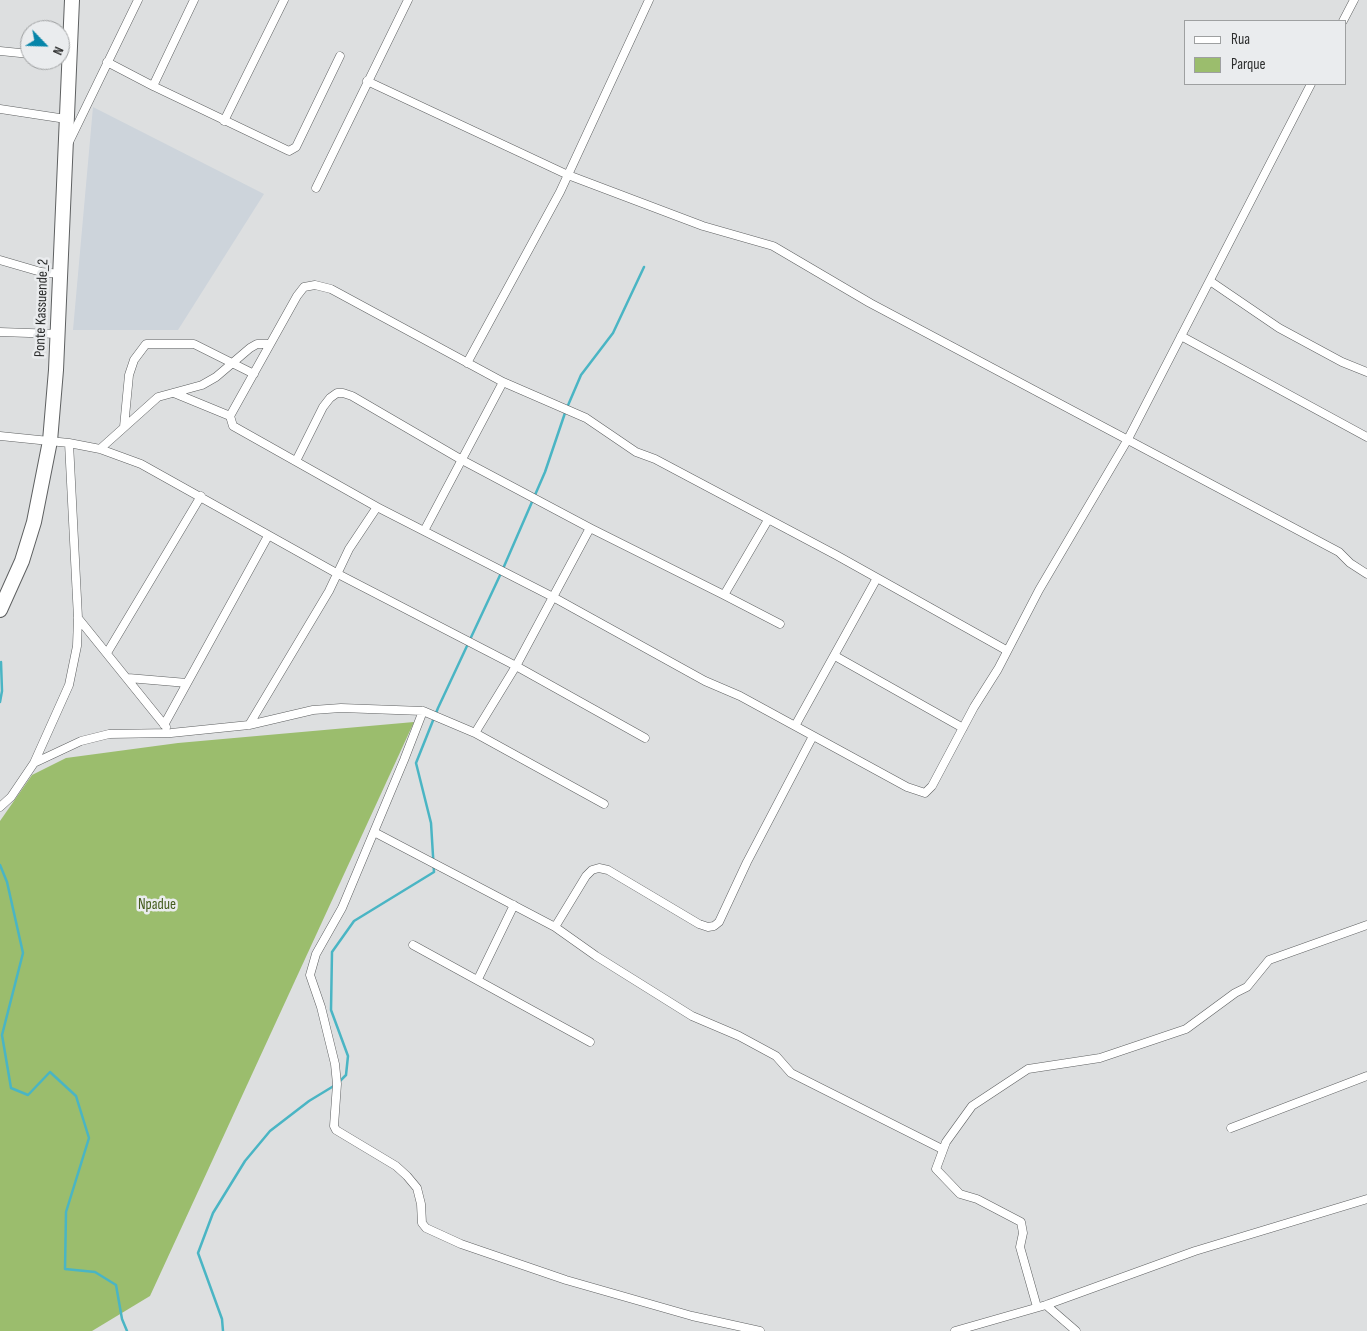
<!DOCTYPE html>
<html>
<head>
<meta charset="utf-8">
<style>
	body { margin:0 }
	#map { position:relative; width:1367px; height:1331px; overflow:hidden; background:#dddfe0; font-family:"Sofia Sans Condensed",sans-serif }
	canvas { display:block }
	.legend { position:absolute; left:1184px; top:20px; width:162px; height:65px; box-sizing:border-box; background:#eaecee; border:1px solid #9ea0a1; margin:0; padding:6px 9px; list-style:none; font-size:15px; color:#2c2d2d }
	.legend li { display:flex; align-items:center; gap:10px; height:25px }
	.legend b { width:25px; border:1px solid #9ea0a1 }
	.north { position:absolute; left:20px; top:20px; width:50px; height:50px; box-sizing:border-box; background:#eaecee; border:1px solid #9ea0a1; border-radius:50%; rotate:114deg; font-size:14px; font-weight:700; line-height:20px; text-align:center; color:#2c2d2d }
	.north::after { content:''; display:block; margin:auto; width:18px; height:22px; background:#0685a9; clip-path:polygon(50% 0,100% 100%,50% 72%,0 100%) }
</style>
</head>
<body>
<div id="map">
<canvas width="1367" height="1331"></canvas>
<ul class="legend">
<li><b style="height:6px;background:#fff"></b>Rua</li>
<li><b style="height:14px;background:#9bbd6d"></b>Parque</li>
</ul>
<div class="north">N</div>
</div>
<script>
const ctx = document.querySelector('canvas').getContext('2d');
ctx.lineJoin = 'round';
function paint(path, color) { ctx.fillStyle = color; ctx.fill(path, 'evenodd'); }
const toPath = rows => new Path2D(rows.map(r => 'M' + r).join(''));
function stroke(path, color, width, dash) { ctx.strokeStyle = color; ctx.lineWidth = width; ctx.lineCap = dash ? 'butt' : 'round'; ctx.setLineDash(dash || []); ctx.stroke(path); }
function label(font, color, halo, rows, align = 'center') {
  ctx.font = font + ' "Sofia Sans Condensed",sans-serif'; ctx.lineWidth = 5; ctx.setLineDash([]); ctx.textBaseline = 'middle'; ctx.strokeStyle = halo; ctx.fillStyle = color; for (const [text, x, y, turn = 0] of rows) {
    ctx.save(); ctx.translate(x, y); ctx.rotate((+turn || 0) * Math.PI / 180); ctx.textAlign = isNaN(turn) ? turn : align; if (halo) ctx.strokeText(text, 0, 0); ctx.fillText(text, 0, 0); ctx.restore();
  }
}
const built = toPath([
	[93,107,264,194,178,330,73,330]
]);
const green = toPath([
	[414,722,150,1296,92,1331,0,1331,0,821,32,775,66,758,178,743]
]);
const stream = toPath([
	[0,702,2,691,1,662],
	[0,865,7,882,23,953,2,1035,11,1088,28,1095,50,1072,76,1096,89,1138,66,1212,65,1269,95,1272,116,1285,122,1319,127,1331],
	[223,1331,222,1319,198,1253,213,1213,245,1161,270,1131,309,1101,337,1084,346,1075,348,1056,331,1010,332,952,354,921,434,872,431,823,416,763,438,708,502,571,545,472,566,410,581,375,613,333,644,267]
]);
const street = toPath([
	[194,0,153,86,289,151,296,147,340,56],
	[1343,21,1354,0],
	[0,51,30,54],
	[107,62,153,86],
	[367,81,568,175,703,226,773,246,870,303,1339,552,1350,563,1367,574],
	[0,109,66,119],
	[224,121,284,0],
	[69,142,138,0],
	[316,188,408,0],
	[0,260,41,272,60,274],
	[1210,281,1279,328,1342,362,1367,372],
	[0,332,58,334],
	[1181,336,1367,437],
	[467,363,560,192,649,0],
	[174,393,230,416],
	[124,427,129,375,134,360,146,344,194,344,254,374],
	[0,436,69,443,78,618,77,646,69,685,34,763,11,797,0,807],
	[69,443,100,449,141,464,338,574,516,666,645,738],
	[100,449,158,397,202,385,216,377,250,348,257,344,270,344],
	[296,461,323,407,330,398,337,393,343,393,352,396,462,460,590,528],
	[424,531,503,382],
	[724,595,780,624],
	[78,618,166,727],
	[1006,650,836,555,655,459,636,452,586,418,503,382,331,289,315,285,304,287,297,296,230,416,233,426,377,507,553,597,705,681,740,696,907,787,925,793,932,786,974,707,998,669,1039,590,1128,439,1311,84],
	[107,653,201,496],
	[835,656,963,728],
	[128,678,187,683],
	[423,711,404,760,342,908,316,954,310,975,321,1007,335,1064,337,1084,334,1126,336,1130,396,1166,407,1176,417,1188,421,1204,422,1223,426,1228,461,1244,566,1280,692,1316,760,1331],
	[164,725,268,536],
	[249,725,329,591,349,549,377,507],
	[795,726,877,578],
	[475,733,516,666,590,528,724,595,768,520],
	[813,736,747,862,719,922,714,926,708,927,699,924,608,870,599,868,592,870,586,876,555,927,596,956,692,1016,739,1036,776,1056,791,1073,942,1149],
	[34,763,81,741,109,734,171,733,249,725,313,710,341,708,423,711,475,733,604,804],
	[374,832,555,927],
	[413,945,590,1042],
	[478,979,514,905],
	[1231,1128,1367,1076],
	[1046,1305,1076,1331],
	[1037,1307,1020,1247,1023,1233,1021,1222,977,1199,960,1194,936,1169,946,1142,972,1106,1028,1069,1100,1058,1186,1029,1235,993,1247,987,1269,960,1367,925],
	[955,1331,1046,1305,1195,1251,1367,1199]
]);
const highway = toPath([
	[0,610,22,561,34,522,50,441,56,370,72,0]
]);
const streetNames = [
	["Ponte Kassuende_2",42,308,-88]
];
const parkNames = [
	["Npadue",157,905]
];
paint(built, '#cdd4db');
paint(green, '#9bbd6d');
stroke(stream, '#4ab5c4', 2.5);
stroke(street, '#5e6061', 9);
stroke(highway, '#5e6061', 16);
stroke(street, '#fff', 8);
stroke(highway, '#fff', 14);
label('15px', '#2c2d2d', '#eaecee', streetNames);
label('15px', '#455d1f', '#eaecee', parkNames);
</script>
</body>
</html>
